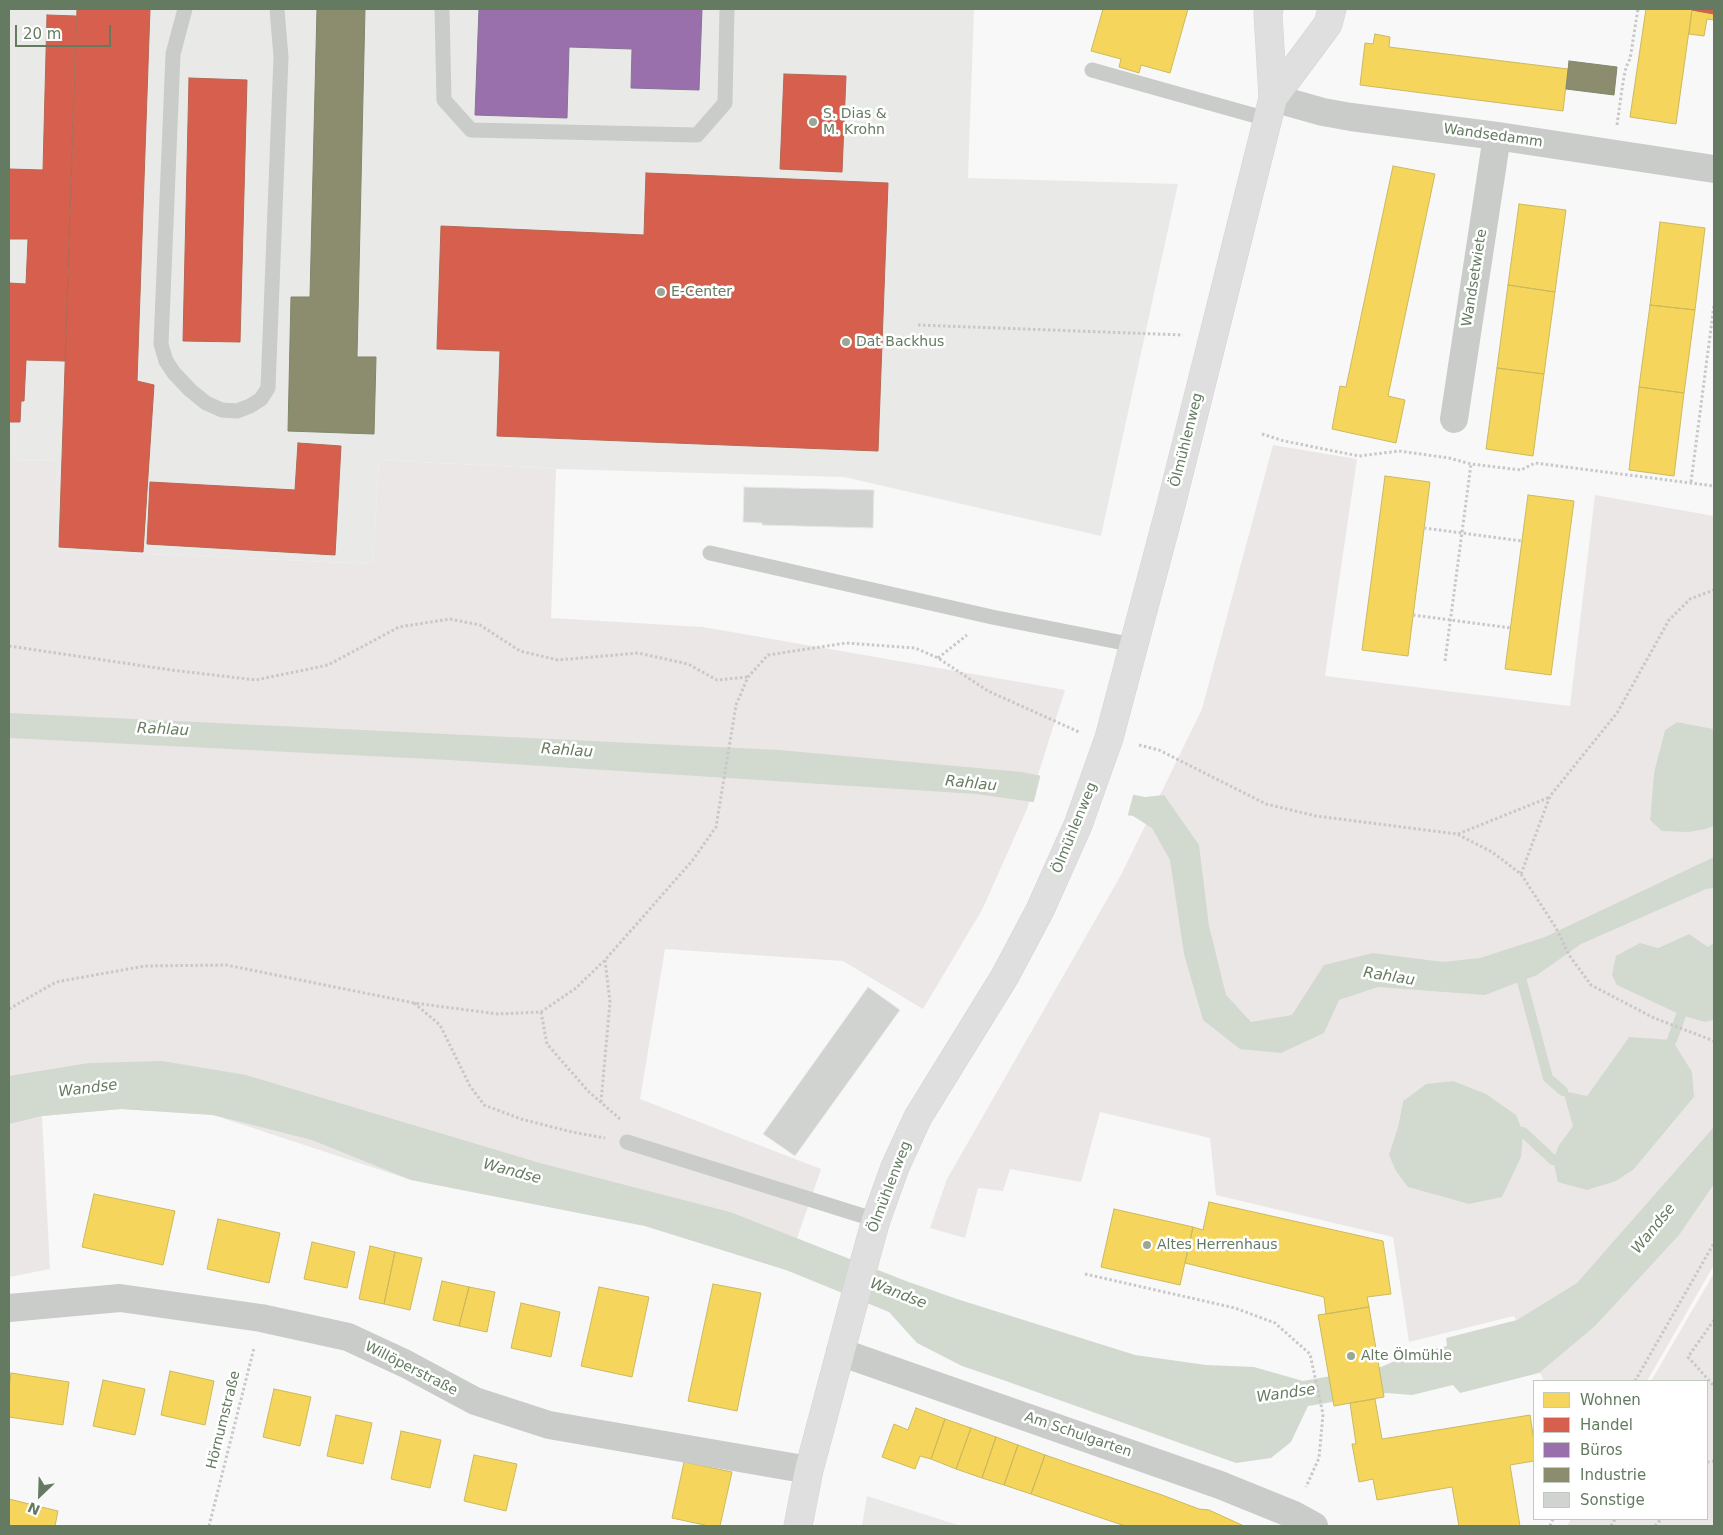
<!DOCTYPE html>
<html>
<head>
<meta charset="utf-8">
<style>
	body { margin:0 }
	#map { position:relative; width:1723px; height:1535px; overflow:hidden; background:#f8f8f8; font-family:"DejaVu Sans",sans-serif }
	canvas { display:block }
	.frame { position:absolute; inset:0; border:10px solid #647b61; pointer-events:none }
	.legend { position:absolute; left:1533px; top:1380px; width:175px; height:140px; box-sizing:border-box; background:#fff; border:1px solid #c1cac0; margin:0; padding:6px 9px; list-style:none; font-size:15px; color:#647b61 }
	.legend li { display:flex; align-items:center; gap:10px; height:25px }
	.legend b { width:25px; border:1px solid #c1cac0 }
	.north { position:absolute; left:15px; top:1470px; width:50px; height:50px; -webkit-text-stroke:4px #fff; paint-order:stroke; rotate:204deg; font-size:14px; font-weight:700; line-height:20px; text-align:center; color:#647b61 }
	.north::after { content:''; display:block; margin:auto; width:18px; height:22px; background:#647b61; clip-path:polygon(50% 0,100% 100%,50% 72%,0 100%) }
	.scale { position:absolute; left:15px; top:25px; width:96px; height:22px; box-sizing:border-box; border:2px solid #647b61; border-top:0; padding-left:6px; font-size:15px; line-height:18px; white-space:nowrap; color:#647b61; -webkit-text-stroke:4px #fff; paint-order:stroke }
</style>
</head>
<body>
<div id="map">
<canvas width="1723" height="1535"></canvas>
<div class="frame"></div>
<ul class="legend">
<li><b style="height:14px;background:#f6d55c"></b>Wohnen</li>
<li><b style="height:14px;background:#d6604d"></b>Handel</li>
<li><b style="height:14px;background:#9970ab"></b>Büros</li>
<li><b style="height:14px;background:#8c8c6e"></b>Industrie</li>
<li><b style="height:14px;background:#d1d3d0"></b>Sonstige</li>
</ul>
<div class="north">N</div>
<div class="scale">20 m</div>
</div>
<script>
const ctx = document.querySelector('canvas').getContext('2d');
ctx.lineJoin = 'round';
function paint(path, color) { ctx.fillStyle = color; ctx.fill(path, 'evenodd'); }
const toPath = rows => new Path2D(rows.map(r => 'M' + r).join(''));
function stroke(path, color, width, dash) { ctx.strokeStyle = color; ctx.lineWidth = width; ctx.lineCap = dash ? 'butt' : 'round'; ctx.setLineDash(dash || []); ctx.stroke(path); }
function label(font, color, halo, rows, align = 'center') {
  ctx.font = font + ' "DejaVu Sans",sans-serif'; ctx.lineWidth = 5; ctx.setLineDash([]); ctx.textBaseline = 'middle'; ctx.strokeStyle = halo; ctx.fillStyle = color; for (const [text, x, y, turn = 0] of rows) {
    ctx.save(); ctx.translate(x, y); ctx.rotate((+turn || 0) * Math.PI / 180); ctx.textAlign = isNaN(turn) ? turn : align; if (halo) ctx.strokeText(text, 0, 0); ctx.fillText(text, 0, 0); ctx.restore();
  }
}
const built = toPath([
	[9,9,974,9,968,178,1178,184,1101,536,844,477,556,469,379,460,373,564,54,550,57,461,9,460],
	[867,1496,961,1526,862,1526]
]);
const green = toPath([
	[1273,445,1357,459,1325,676,1570,706,1595,495,1714,516,1714,729,1677,722,1665,730,1654,772,1650,820,1706,829,1714,826,1714,961,1714,957,1689,934,1658,948,1705,1022,1714,1020,1714,1265,1647,1381,1544,1381,1514,1316,1409,1342,1393,1237,1216,1195,1210,1138,1100,1112,1081,1182,1010,1169,1003,1191,978,1188,965,1238,930,1228,947,1179,1121,875,1202,709],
	[1629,1037,1694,1097,1634,1169,1559,1145,1573,1126,1587,1096],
	[1426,1084,1511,1177,1502,1197,1398,1127,1403,1101],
	[9,460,57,461,55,550,373,564,379,460,556,469,551,618,703,627,1065,690,1027,809,982,910,923,1009,843,961,665,949,640,1099,821,1169,786,1270,645,1226,411,1180,213,1115,121,1109,42,1116,50,1269,9,1277],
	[1714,1273,1714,1526,1567,1526,1571,1519,1707,1519,1707,1381,1651,1381]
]);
const water = toPath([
	[9,713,779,750,1022,772,1145,797,1164,795,1199,845,1209,926,1226,995,1251,1022,1292,1015,1324,965,1373,953,1443,962,1480,958,1545,937,1714,857,1714,888,1706,889,1581,944,1537,975,1485,995,1378,987,1339,1000,1324,1033,1281,1053,1240,1049,1203,1020,1184,954,1170,860,1152,828,1133,816,976,794,449,760,9,738],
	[1677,722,1714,729,1714,826,1706,829,1688,832,1662,831,1650,820,1654,772,1665,730],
	[1689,934,1712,950,1714,957,1714,1020,1705,1022,1681,1015,1617,985,1612,975,1616,956,1640,943,1658,948],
	[1629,1037,1672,1040,1692,1072,1694,1097,1634,1169,1616,1181,1587,1190,1558,1182,1553,1160,1559,1145,1573,1126,1563,1091,1587,1096],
	[162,1061,246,1075,540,1163,730,1212,906,1281,957,1299,1135,1355,1206,1365,1254,1367,1303,1381,1381,1367,1409,1355,1447,1346,1446,1338,1517,1320,1577,1283,1714,1127,1714,1184,1679,1235,1595,1326,1539,1373,1460,1393,1453,1385,1412,1395,1387,1393,1308,1406,1291,1442,1271,1458,1236,1463,1003,1380,962,1366,917,1343,889,1312,786,1270,645,1226,411,1180,312,1140,213,1115,121,1109,42,1116,9,1124,9,1076,89,1063],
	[1453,1081,1486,1094,1516,1115,1523,1132,1521,1157,1502,1197,1469,1204,1408,1187,1396,1171,1389,1155,1398,1127,1403,1101,1426,1084]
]);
const pier = toPath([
	[1041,773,1134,792,1127,818,1033,805]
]);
const homes = toPath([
	[1103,9,1188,9,1170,73,1141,65,1139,73,1119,67,1121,59,1091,51,1103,9],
	[1646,9,1692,9,1676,124,1630,117,1646,9],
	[1692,10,1714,14,1714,20,1707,19,1704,36,1689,34,1692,10],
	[1375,34,1390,37,1389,47,1568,69,1563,111,1360,85,1365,43,1373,44,1375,34],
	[1393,166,1435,174,1388,396,1405,400,1396,443,1332,429,1340,386,1346,387,1393,166],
	[1519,204,1566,210,1555,292,1508,285,1519,204],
	[1660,222,1705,228,1695,310,1650,305,1660,222],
	[1508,285,1555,292,1544,374,1497,368,1508,285],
	[1650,305,1695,310,1684,393,1639,387,1650,305],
	[1497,368,1544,374,1533,456,1486,449,1497,368],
	[1639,387,1684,393,1674,476,1629,470,1639,387],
	[1385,476,1430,482,1408,656,1362,650,1385,476],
	[1528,495,1574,501,1551,675,1505,669,1528,495],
	[94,1194,175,1211,163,1265,82,1247,94,1194],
	[1209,1202,1383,1241,1391,1294,1367,1297,1369,1307,1326,1314,1324,1297,1185,1263,1193,1227,1203,1230,1209,1202],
	[1114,1209,1193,1227,1180,1285,1101,1267,1114,1209],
	[218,1219,280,1233,269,1283,207,1269,218,1219],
	[312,1242,355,1252,347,1288,304,1279,312,1242],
	[370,1246,395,1252,384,1304,359,1299,370,1246],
	[395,1252,422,1258,410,1310,384,1304,395,1252],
	[442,1281,469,1287,459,1326,433,1320,442,1281],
	[713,1284,761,1293,737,1411,688,1401,713,1284],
	[469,1287,495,1292,487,1332,459,1326,469,1287],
	[599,1287,649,1297,632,1377,581,1366,599,1287],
	[521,1303,560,1312,551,1357,511,1348,521,1303],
	[1369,1307,1384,1397,1334,1406,1318,1315,1369,1307],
	[170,1371,214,1381,205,1425,161,1415,170,1371],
	[11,1373,69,1382,63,1425,9,1417,9,1389,11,1373],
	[103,1380,145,1389,135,1435,93,1426,103,1380],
	[274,1389,311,1397,300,1446,263,1437,274,1389],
	[1375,1399,1382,1439,1530,1415,1534,1441,1534,1461,1510,1465,1520,1526,1459,1526,1452,1487,1377,1500,1373,1479,1359,1482,1352,1444,1356,1444,1350,1403,1375,1399],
	[916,1408,945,1419,931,1459,920,1456,915,1469,882,1457,894,1424,908,1430,916,1408],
	[336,1415,372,1423,363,1464,327,1456,336,1415],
	[945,1419,971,1428,956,1469,931,1459,945,1419],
	[971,1428,996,1437,982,1478,956,1469,971,1428],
	[401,1431,441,1440,430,1488,391,1479,401,1431],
	[996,1437,1018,1445,1004,1485,982,1478,996,1437],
	[1018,1445,1045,1455,1031,1494,1004,1485,1018,1445],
	[474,1455,517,1464,506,1511,464,1501,474,1455],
	[1045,1455,1162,1495,1199,1509,1209,1510,1244,1526,1125,1526,1031,1494,1045,1455],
	[684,1462,732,1472,720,1526,709,1526,672,1518,684,1462],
	[9,1499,58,1511,55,1526,9,1526,9,1499]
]);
const shops = toPath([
	[77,9,150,9,137,381,154,385,143,552,59,547,77,9],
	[1692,9,1714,9,1714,14,1692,10,1692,9],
	[47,15,76,16,65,361,26,360,24,401,21,401,20,422,9,422,9,283,26,284,28,239,9,239,9,169,43,170,47,15],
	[784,74,846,76,842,172,780,169,784,74],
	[189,78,247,80,240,342,183,341,189,78],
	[646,173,888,183,878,451,497,436,500,351,437,349,441,226,644,235,646,173],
	[298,443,341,446,335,555,147,544,150,482,295,490,298,443]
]);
const offices = toPath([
	[479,9,702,9,699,90,631,88,632,49,569,47,567,118,475,115,479,9]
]);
const industry = toPath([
	[317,9,365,9,357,357,376,357,374,434,288,431,291,297,310,297,317,9],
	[1569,61,1617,67,1614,95,1566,89,1569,61]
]);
const stream = toPath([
	[1712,950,1714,949],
	[1519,970,1548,1078,1563,1091],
	[1672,1040,1681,1015],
	[1523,1132,1553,1160]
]);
const building = toPath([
	[744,487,874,490,873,528,762,525,762,523,743,522,744,487],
	[868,987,900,1010,795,1156,763,1134,868,987]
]);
const path = toPath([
	[1617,125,1623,82,1626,67,1630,59,1638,9],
	[918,325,1183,335],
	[1262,434,1284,441,1359,456,1399,451,1449,458,1471,464,1521,470,1535,463,1714,486],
	[1691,482,1714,305],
	[1424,528,1522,541],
	[1413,615,1511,628],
	[9,646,171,670,256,680,328,665,399,627,450,619,480,625,520,651,558,660,638,653,688,664,717,680,748,677],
	[938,658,967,635],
	[1445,661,1471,464],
	[1139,745,1159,750,1266,804,1316,816,1457,834,1492,852,1521,874,1556,928,1569,955,1591,985,1654,1018,1714,1041],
	[1458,834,1550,797],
	[1521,874,1550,796,1617,713,1669,620,1690,599,1714,590],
	[414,1003,440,1025,470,1086,484,1105,521,1119,572,1132,605,1138],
	[9,1009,56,982,145,966,226,965,414,1003,498,1014,541,1012,576,988,605,960,692,861,716,827,736,705,748,677,768,655,846,643,915,648,938,658,988,691,1079,732],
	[541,1012,547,1044,588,1091,620,1119],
	[601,1102,610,1002,605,960],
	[1085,1274,1235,1308,1275,1323,1310,1354,1323,1414,1319,1458,1306,1487],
	[1714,1320,1688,1357,1714,1386],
	[1635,1381,1714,1243],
	[1707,1462,1714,1461],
	[209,1526,254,1348],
	[1550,1526,1553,1519],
	[1611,1526,1615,1519],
	[1655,1526,1661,1519]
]);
const service = toPath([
	[185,9,173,54,161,344,166,361,174,373,190,390,206,403,222,410,237,411,250,406,261,399,268,388,281,57,277,9],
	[442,9,444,100,471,130,697,135,725,103,727,9],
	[1092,70,1267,119],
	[710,553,992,617,1134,645],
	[627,1142,876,1220]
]);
const minor = toPath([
	[1273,98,1323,112,1351,117,1497,136,1714,169],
	[1454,419,1497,136],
	[9,1308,120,1298,261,1318,348,1337,406,1364,475,1401,549,1425,809,1470],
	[840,1352,1220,1485,1294,1515,1314,1526]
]);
const secondary = toPath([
	[1273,98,1328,24,1332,9],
	[798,1526,809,1470,866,1256,876,1220,895,1167,918,1117,1005,976,1040,910,1078,825,1109,738,1171,505,1273,98,1268,14,1269,9]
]);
const markers = [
	[813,122,5,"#98a796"],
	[661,292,5,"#98a796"],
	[846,342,5,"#98a796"],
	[1147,1245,5,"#98a796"],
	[1351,1356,5,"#98a796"]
];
const poiNames = [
	["S. Dias &",823,114],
	["M. Krohn",823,130],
	["E-Center",671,292],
	["Dat Backhus",856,342],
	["Altes Herrenhaus",1157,1245],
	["Alte Ölmühle",1361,1356]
];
const streetNames = [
	["Wandsedamm",1493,136,8],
	["Wandsetwiete",1475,278,-81],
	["Ölmühlenweg",1187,440,-76],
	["Ölmühlenweg",1075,828,-68],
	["Ölmühlenweg",890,1187,-69],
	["Willöperstraße",411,1369,27],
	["Hörnumstraße",224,1420,-76],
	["Am Schulgarten",1078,1435,19]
];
const waterNames = [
	["Rahlau",163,730,3],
	["Rahlau",567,751,4],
	["Rahlau",971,784,6],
	["Rahlau",1389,977,9],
	["Wandse",88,1089,-7],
	["Wandse",512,1172,15],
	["Wandse",1654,1229,-51],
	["Wandse",898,1294,21],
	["Wandse",1286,1394,-8]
];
paint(built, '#e9eae8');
paint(green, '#ebe7e6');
paint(water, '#d2d9cf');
paint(pier, '#f8f8f8');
paint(homes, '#f6d55c');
stroke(homes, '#caba5e', 1);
paint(shops, '#d6604d');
stroke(shops, '#b46853', 1);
paint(offices, '#9970ab');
stroke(offices, '#897395', 1);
paint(industry, '#8c8c6e');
stroke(industry, '#80876a', 1);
stroke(stream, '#d2d9cf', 10);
paint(building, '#d1d3d0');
stroke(building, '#e8e8e8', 1);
stroke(secondary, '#d3d5d3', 29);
stroke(path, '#c7c8c7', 3, [2.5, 2.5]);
stroke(service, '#c9ccc9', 15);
stroke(minor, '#c9ccc9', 28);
stroke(secondary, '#dedfde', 28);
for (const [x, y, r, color] of markers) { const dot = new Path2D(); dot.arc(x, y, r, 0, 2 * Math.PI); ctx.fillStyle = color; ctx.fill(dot); stroke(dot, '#fff', 2); }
label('14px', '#647b61', '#fff', poiNames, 'left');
label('14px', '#647b61', '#fff', streetNames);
label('italic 15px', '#687b60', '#fff', waterNames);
</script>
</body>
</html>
